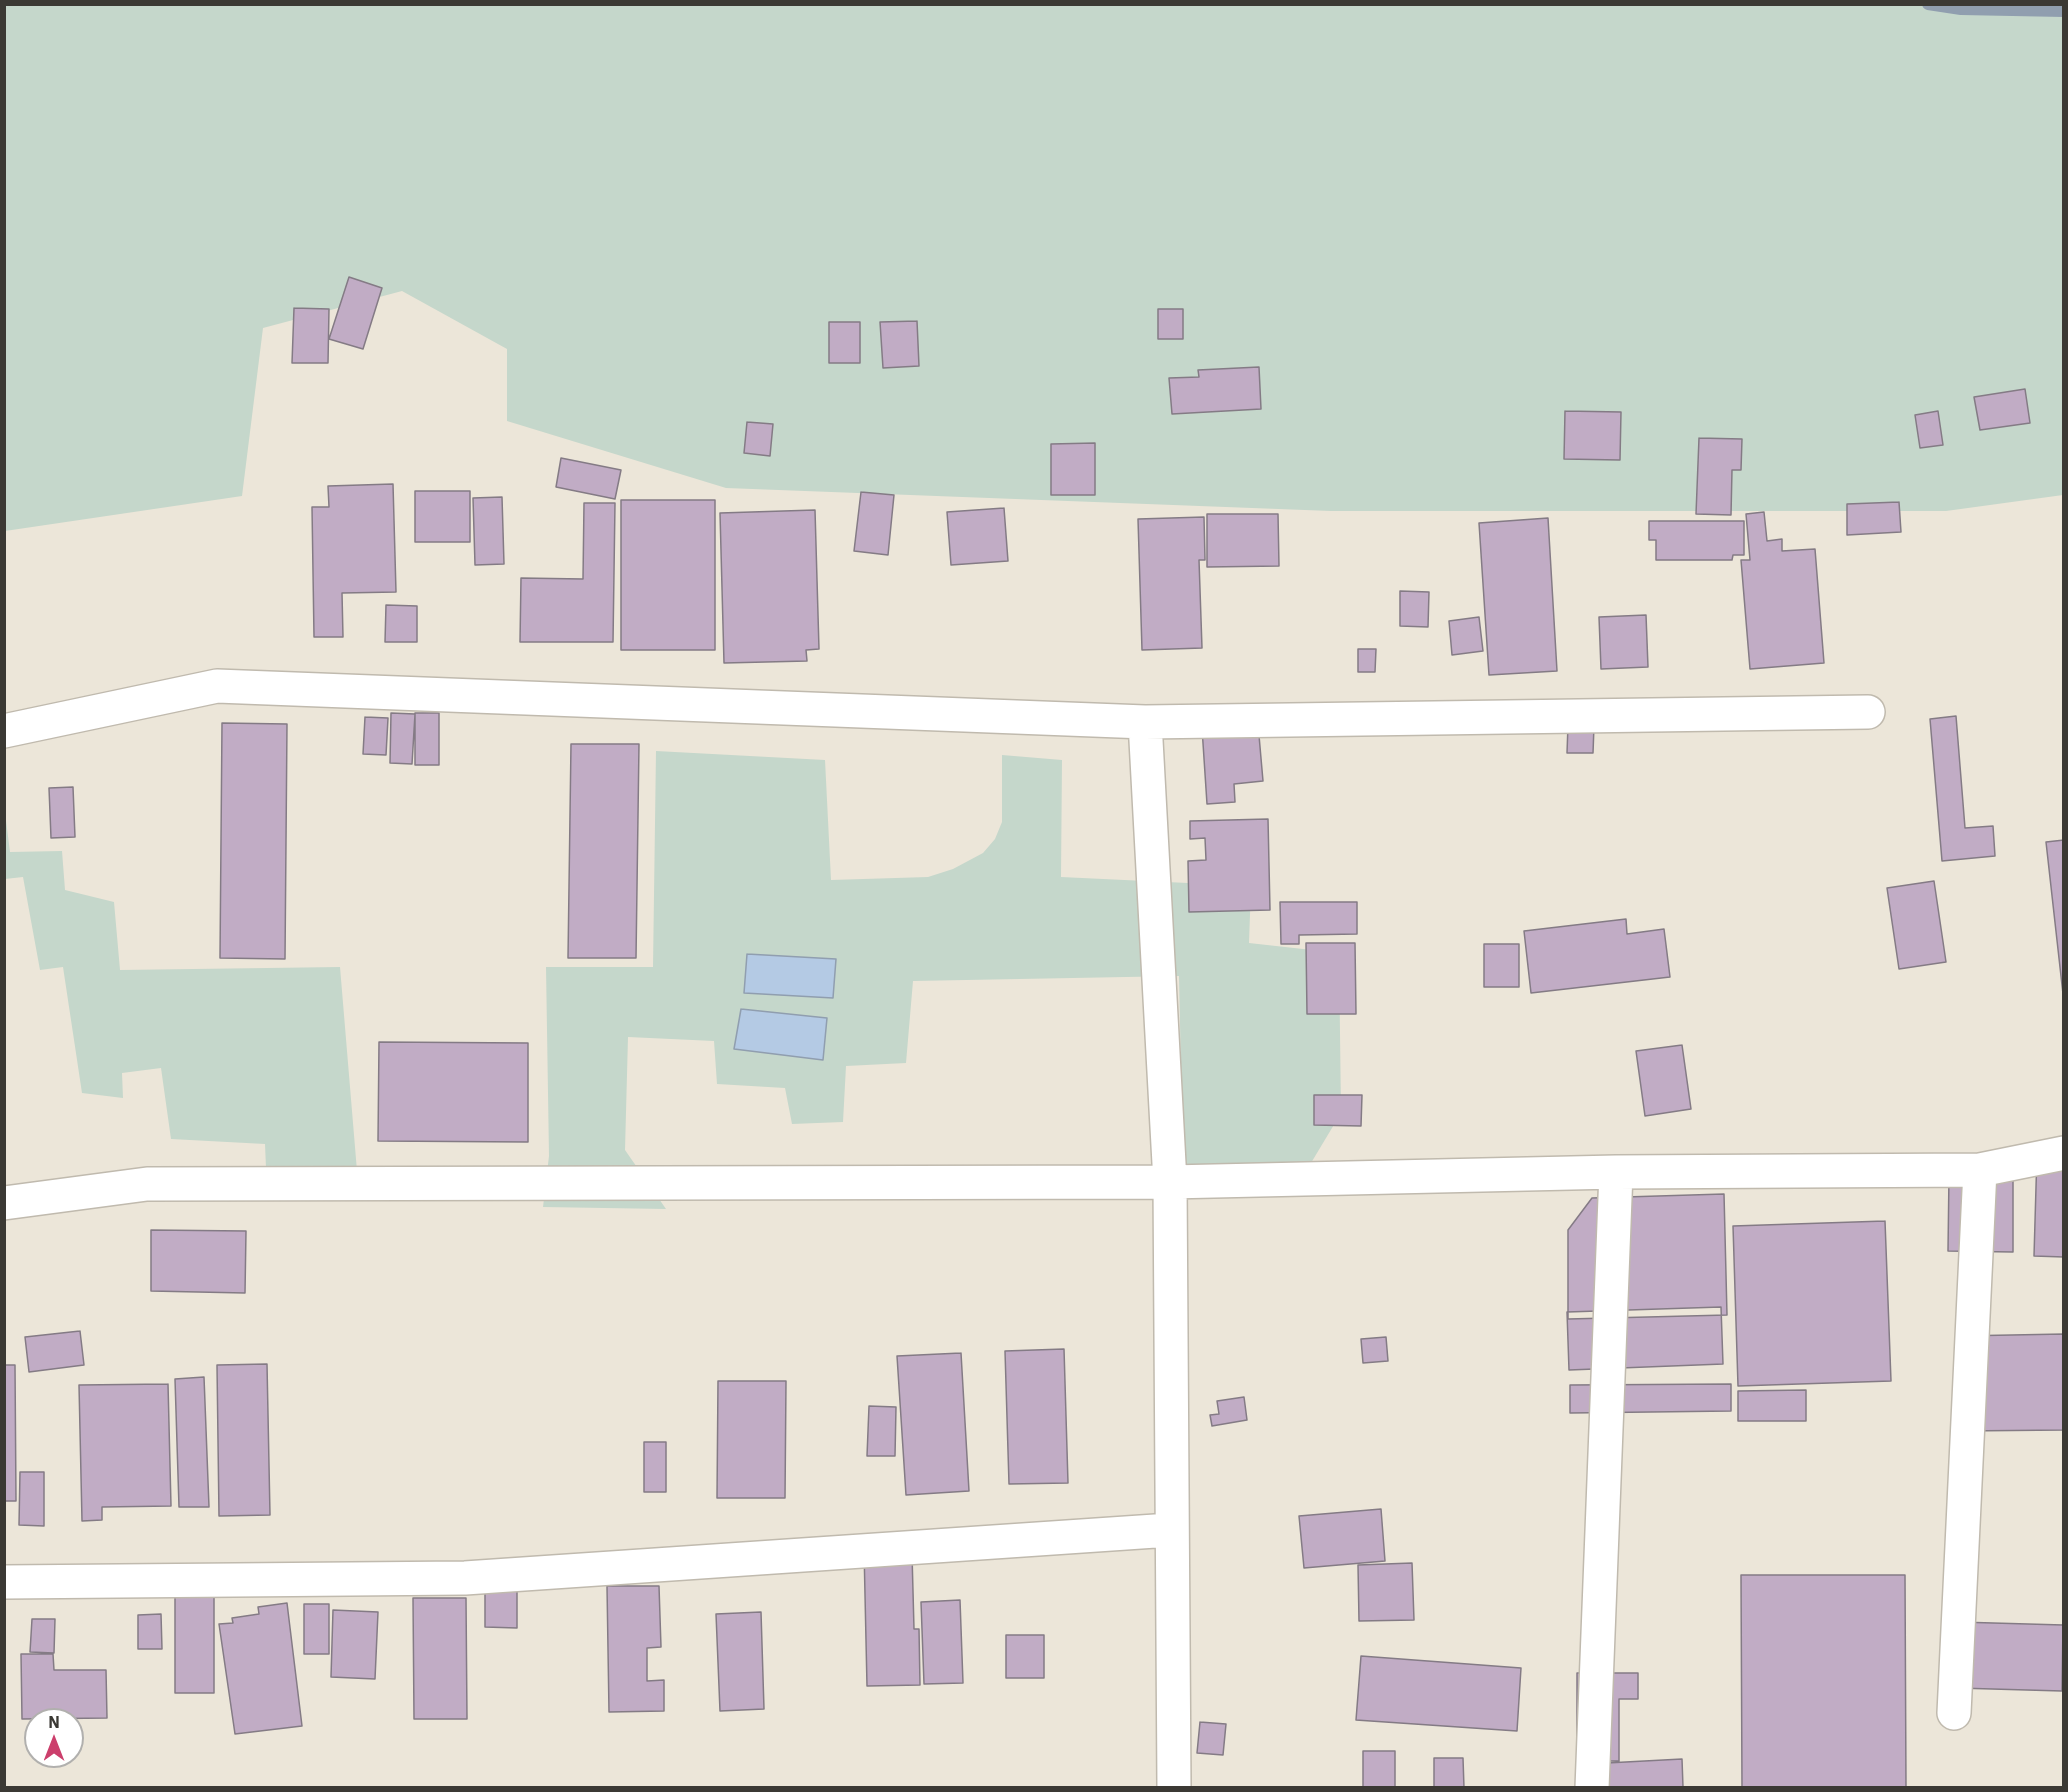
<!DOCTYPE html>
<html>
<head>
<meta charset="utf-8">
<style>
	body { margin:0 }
	#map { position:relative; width:2068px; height:1792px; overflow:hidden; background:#ece6d9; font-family:"IBM Plex Sans",sans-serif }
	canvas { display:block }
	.frame { position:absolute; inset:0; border:6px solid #3b3934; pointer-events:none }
	.north { position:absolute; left:24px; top:1708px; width:60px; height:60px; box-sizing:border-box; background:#fff; border:2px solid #b1b0ae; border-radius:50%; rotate:0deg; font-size:16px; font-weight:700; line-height:24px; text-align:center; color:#3b3934 }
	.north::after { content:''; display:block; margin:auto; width:21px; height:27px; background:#cc3f6c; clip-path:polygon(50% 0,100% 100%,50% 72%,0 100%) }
</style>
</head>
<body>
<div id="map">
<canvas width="2068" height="1792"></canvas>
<div class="frame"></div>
<div class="north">N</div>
</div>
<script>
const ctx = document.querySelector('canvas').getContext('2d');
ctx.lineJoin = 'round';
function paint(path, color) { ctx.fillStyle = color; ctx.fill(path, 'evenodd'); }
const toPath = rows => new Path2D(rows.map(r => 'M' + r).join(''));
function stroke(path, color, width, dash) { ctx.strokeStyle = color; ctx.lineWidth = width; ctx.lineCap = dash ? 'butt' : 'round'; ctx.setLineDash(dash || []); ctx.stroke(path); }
const green = toPath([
	[4,5,2063,5,2063,495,1946,511,1331,511,726,488,507,421,507,349,402,291,263,328,242,496,5,531],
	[656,751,825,760,831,880,928,877,953,869,983,853,995,839,1002,822,1002,755,1062,760,1061,877,1251,886,1249,943,1339,953,1341,1113,1311,1163,1183,1166,1179,976,913,981,906,1063,846,1066,843,1122,792,1124,785,1088,717,1084,714,1041,628,1037,625,1150,666,1209,543,1207,549,1156,546,967,653,967],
	[4,805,10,852,62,851,65,890,114,902,120,970,340,967,357,1171,266,1168,265,1144,171,1139,161,1068,122,1073,123,1098,82,1093,63,967,40,970,23,877,5,879]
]);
const water = toPath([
	[747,954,836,959,833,998,744,993,747,954],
	[741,1009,827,1018,823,1060,734,1049,741,1009]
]);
const stream = toPath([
	[1928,4,1961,9,2064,11]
]);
const building = toPath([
	[349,277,382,288,363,349,329,339,349,277],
	[294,308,329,309,328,363,292,363,294,308],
	[1158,309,1183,309,1183,339,1158,339,1158,309],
	[917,321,919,366,883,368,880,322,917,321],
	[829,322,860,322,860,363,829,363,829,322],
	[1259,367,1261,409,1172,414,1169,378,1199,377,1198,370,1259,367],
	[2025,389,2030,423,1980,430,1974,397,2025,389],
	[1565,411,1621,412,1620,460,1564,459,1565,411],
	[1938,411,1943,445,1920,448,1915,415,1938,411],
	[747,422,773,424,770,456,744,453,747,422],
	[1699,438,1742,439,1741,470,1732,470,1731,515,1696,514,1699,438],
	[1095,443,1095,495,1051,495,1051,444,1095,443],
	[561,458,621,470,615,499,556,487,561,458],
	[393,484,396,592,342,593,343,637,314,637,312,507,329,507,328,486,393,484],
	[415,491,470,491,470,542,415,542,415,491],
	[861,492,894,495,888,555,854,551,861,492],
	[502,497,504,564,475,565,473,498,502,497],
	[621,500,715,500,715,650,621,650,621,500],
	[1899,502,1901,532,1847,535,1847,504,1899,502],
	[584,503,615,503,613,642,520,642,521,578,583,579,584,503],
	[1004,508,1008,561,951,565,947,512,1004,508],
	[815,510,819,649,806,650,807,661,724,663,720,513,815,510],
	[1764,512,1767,541,1782,539,1782,551,1815,549,1824,663,1750,669,1741,560,1750,560,1746,514,1764,512],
	[1207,514,1278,514,1279,566,1207,567,1207,514],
	[1204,517,1205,560,1199,560,1202,648,1142,650,1138,519,1204,517],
	[1548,518,1557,671,1489,675,1479,523,1548,518],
	[1649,521,1744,521,1744,555,1733,555,1732,560,1656,560,1656,540,1649,540,1649,521],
	[1400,591,1429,592,1428,627,1400,626,1400,591],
	[386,605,417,606,417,642,385,642,386,605],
	[1646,615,1648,667,1601,669,1599,617,1646,615],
	[1479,617,1483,651,1452,655,1449,621,1479,617],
	[1358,649,1376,649,1375,672,1358,672,1358,649],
	[391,713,415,714,412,764,390,763,391,713],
	[415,713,439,713,439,765,415,765,415,713],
	[1956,716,1965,828,1993,826,1995,856,1942,861,1930,719,1956,716],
	[365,717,388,718,386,755,363,754,365,717],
	[222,723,287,724,285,959,220,958,222,723],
	[1258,724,1263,781,1234,784,1235,802,1207,804,1202,728,1258,724],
	[1568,725,1594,726,1593,753,1567,753,1568,725],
	[571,744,639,744,636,958,568,958,571,744],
	[73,787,75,837,51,838,49,788,73,787],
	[1268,819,1270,910,1189,912,1188,861,1206,860,1205,838,1190,839,1190,821,1268,819],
	[2064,840,2064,1003,2046,842,2064,840],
	[1934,881,1946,962,1899,969,1887,888,1934,881],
	[1280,902,1357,902,1357,934,1299,935,1299,944,1281,944,1280,902],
	[1626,919,1627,934,1664,929,1670,977,1531,993,1524,931,1626,919],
	[1306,943,1355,943,1356,1014,1307,1014,1306,943],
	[1484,944,1519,944,1519,987,1484,987,1484,944],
	[379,1042,528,1043,528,1142,378,1141,379,1042],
	[1682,1045,1691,1109,1645,1116,1636,1051,1682,1045],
	[1314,1095,1362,1095,1361,1126,1314,1125,1314,1095],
	[2037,1153,2064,1154,2064,1257,2034,1256,2037,1153],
	[2013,1154,2013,1252,1948,1251,1949,1175,2013,1154],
	[1724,1194,1727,1315,1568,1319,1568,1230,1592,1198,1724,1194],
	[1885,1221,1891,1381,1738,1386,1733,1226,1885,1221],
	[151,1230,246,1231,245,1293,151,1291,151,1230],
	[1721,1307,1723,1364,1569,1370,1567,1312,1721,1307],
	[80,1331,84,1365,29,1372,25,1337,80,1331],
	[2064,1334,2064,1430,1960,1431,1959,1336,2064,1334],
	[1386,1337,1388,1361,1363,1363,1361,1339,1386,1337],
	[1064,1349,1068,1483,1009,1484,1005,1351,1064,1349],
	[961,1353,969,1491,906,1495,897,1356,961,1353],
	[267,1364,270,1515,219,1516,217,1365,267,1364],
	[4,1365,15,1365,16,1501,4,1501,4,1365],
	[204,1377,209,1507,179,1507,175,1379,204,1377],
	[718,1381,786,1381,785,1498,717,1498,718,1381],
	[168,1384,171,1506,102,1507,102,1520,82,1521,79,1385,168,1384],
	[1731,1384,1731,1411,1570,1413,1570,1385,1731,1384],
	[1806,1390,1806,1421,1738,1421,1738,1391,1806,1390],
	[1244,1397,1247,1420,1212,1426,1210,1415,1219,1414,1217,1401,1244,1397],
	[869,1406,896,1407,895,1456,867,1456,869,1406],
	[644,1442,666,1442,666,1492,644,1492,644,1442],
	[20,1472,44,1472,44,1526,19,1525,20,1472],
	[1381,1509,1385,1561,1304,1568,1299,1516,1381,1509],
	[864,1549,912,1554,914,1629,919,1629,920,1685,867,1686,864,1549],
	[1412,1563,1414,1620,1359,1621,1358,1565,1412,1563],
	[1741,1575,1905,1575,1906,1788,1742,1788,1741,1575],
	[175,1585,214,1585,214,1693,175,1693,175,1585],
	[485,1586,517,1587,517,1628,485,1627,485,1586],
	[607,1586,659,1586,661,1647,647,1648,647,1681,664,1680,664,1711,609,1712,607,1586],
	[413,1598,466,1598,467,1719,414,1719,413,1598],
	[960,1600,963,1683,924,1684,921,1602,960,1600],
	[287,1603,302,1726,235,1734,219,1624,233,1623,232,1618,259,1614,258,1607,287,1603],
	[304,1604,329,1604,329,1654,304,1654,304,1604],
	[333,1610,378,1612,375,1679,331,1677,333,1610],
	[761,1612,764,1709,720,1711,716,1614,761,1612],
	[161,1614,162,1649,138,1649,138,1615,161,1614],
	[32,1619,55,1619,54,1653,30,1652,32,1619],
	[1958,1622,2063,1625,2062,1691,1957,1688,1958,1622],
	[1006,1635,1044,1635,1044,1678,1006,1678,1006,1635],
	[21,1654,53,1654,54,1670,106,1670,107,1718,22,1719,21,1654],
	[1361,1656,1521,1668,1517,1731,1356,1720,1361,1656],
	[1577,1673,1638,1673,1638,1699,1619,1699,1619,1761,1577,1761,1577,1673],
	[1200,1722,1226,1724,1223,1755,1197,1753,1200,1722],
	[1363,1751,1395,1751,1395,1788,1363,1788,1363,1751],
	[1434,1758,1463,1758,1464,1788,1434,1788,1434,1758],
	[1682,1759,1683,1787,1608,1788,1607,1763,1682,1759]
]);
const minor = toPath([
	[1145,722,1170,1182,1174,1788],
	[4,731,217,686,1145,722,1868,712],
	[4,1203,147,1184,1170,1182,1616,1172,1980,1170,2064,1153],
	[4,1582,465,1578,1170,1530],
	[1954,1713,1980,1170],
	[1592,1788,1616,1172]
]);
paint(green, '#c5d7cb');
paint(water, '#b4cae4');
stroke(water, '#909eaf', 1.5);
stroke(stream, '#909eaf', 12);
paint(building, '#c1acc5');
stroke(building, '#847b85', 1.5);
stroke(minor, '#c0baae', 36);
stroke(minor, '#fff', 33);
</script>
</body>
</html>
